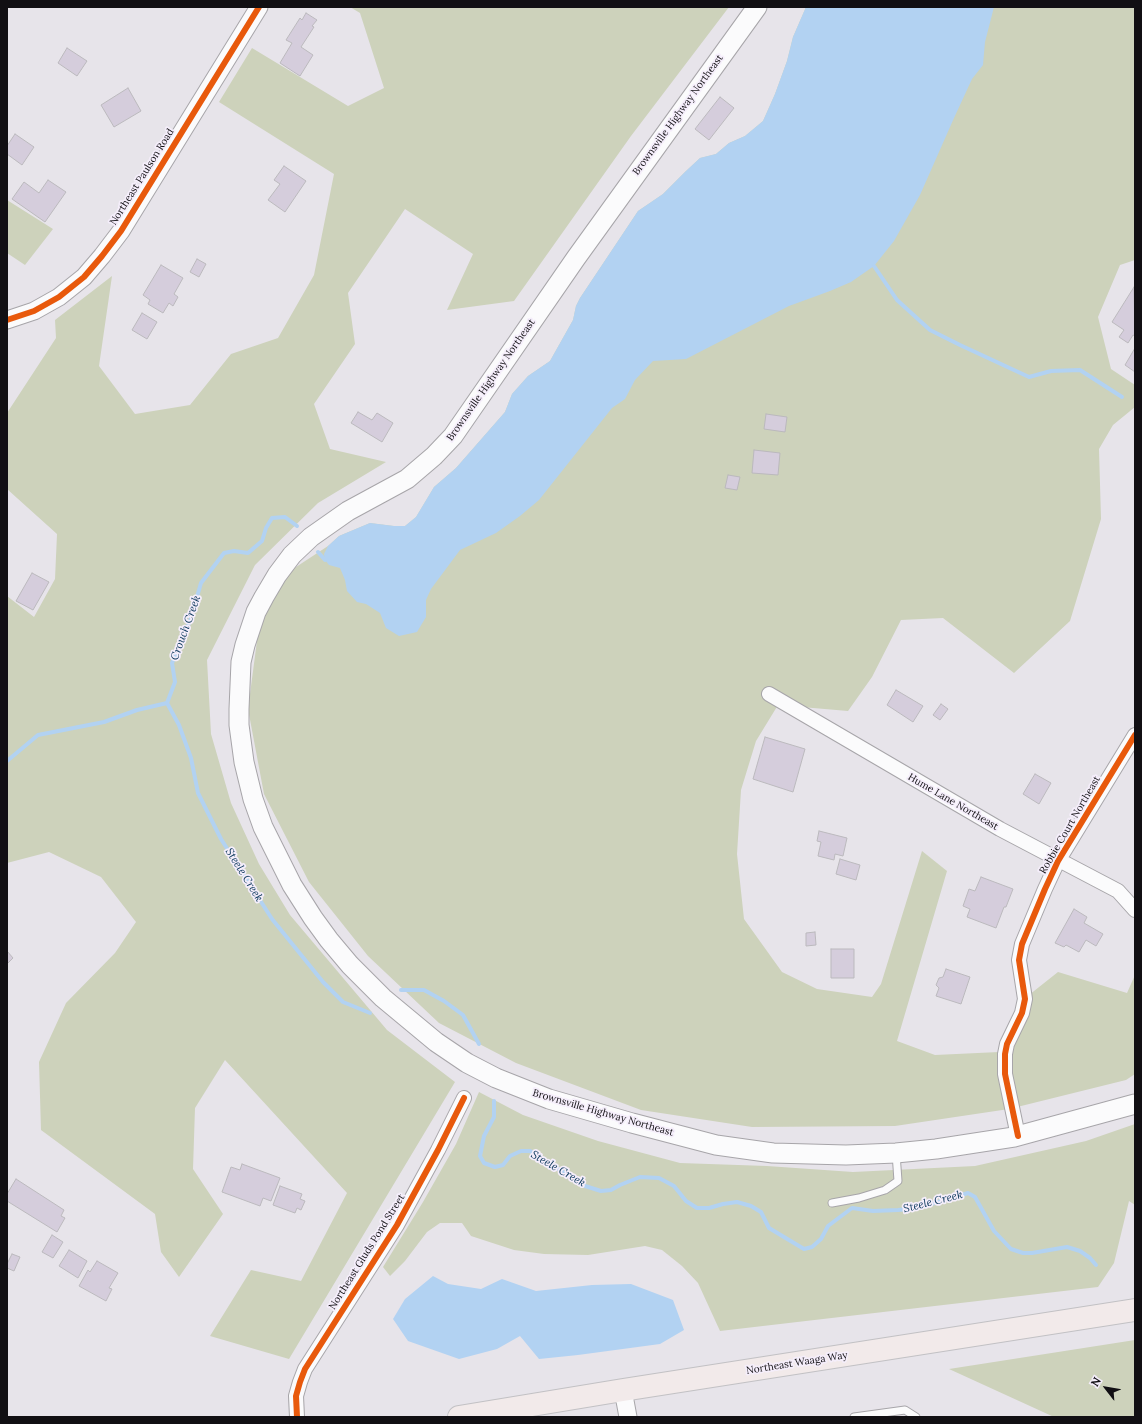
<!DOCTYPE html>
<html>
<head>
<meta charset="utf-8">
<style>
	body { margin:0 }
	#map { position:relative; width:1142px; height:1424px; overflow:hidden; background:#e7e4ea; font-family:Lora,serif }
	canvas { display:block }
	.frame { position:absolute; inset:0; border:8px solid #110f13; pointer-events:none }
	.north { position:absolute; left:1086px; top:1368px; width:40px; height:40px; -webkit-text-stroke:3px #f5eefb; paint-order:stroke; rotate:301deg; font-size:11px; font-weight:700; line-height:16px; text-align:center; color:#110f13 }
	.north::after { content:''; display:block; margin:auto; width:14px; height:18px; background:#110f13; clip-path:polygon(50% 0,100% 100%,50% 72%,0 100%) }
</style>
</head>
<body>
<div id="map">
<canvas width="1142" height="1424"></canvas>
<div class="frame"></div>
<div class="north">N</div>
</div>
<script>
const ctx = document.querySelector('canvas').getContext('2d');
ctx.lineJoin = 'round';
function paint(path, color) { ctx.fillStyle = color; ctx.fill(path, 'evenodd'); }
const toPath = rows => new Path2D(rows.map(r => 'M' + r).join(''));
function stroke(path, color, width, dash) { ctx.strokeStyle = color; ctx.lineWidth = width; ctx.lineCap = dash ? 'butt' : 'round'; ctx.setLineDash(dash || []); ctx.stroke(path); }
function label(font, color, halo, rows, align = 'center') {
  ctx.font = font + ' Lora,serif'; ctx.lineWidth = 3.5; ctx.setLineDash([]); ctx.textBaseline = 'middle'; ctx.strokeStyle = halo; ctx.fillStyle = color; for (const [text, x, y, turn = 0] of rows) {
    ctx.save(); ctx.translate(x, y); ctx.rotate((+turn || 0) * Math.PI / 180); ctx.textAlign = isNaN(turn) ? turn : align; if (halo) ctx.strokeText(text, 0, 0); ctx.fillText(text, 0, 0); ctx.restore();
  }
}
const green = toPath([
	[350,7,729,7,631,136,514,301,447,310,473,254,405,209,348,293,355,344,314,404,330,449,386,462,318,503,255,565,207,660,211,734,231,803,259,864,290,915,387,1030,455,1082,289,1359,210,1336,251,1270,301,1281,347,1193,225,1060,195,1108,193,1169,223,1214,179,1277,161,1252,155,1214,41,1130,39,1062,66,1003,115,953,136,922,101,877,49,852,7,863,7,596,34,617,55,579,57,534,7,489,7,413,56,338,55,320,112,276,99,366,135,414,190,405,231,354,278,338,314,275,334,174,219,102,252,48,348,106,384,88,360,13],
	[806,7,1135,7,1135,260,1120,265,1098,317,1111,369,1135,385,1135,407,1113,425,1099,449,1101,519,1070,621,1014,673,943,618,901,620,872,677,848,711,778,705,756,741,741,790,737,854,744,919,782,972,817,989,872,997,881,984,922,851,947,871,897,1041,935,1055,999,1052,1029,995,1058,972,1127,993,1135,975,1135,1074,1126,1080,1009,1109,895,1126,752,1127,641,1110,516,1063,439,1023,368,956,309,882,264,794,248,709,260,618,280,584,296,567,328,546,339,536,370,523,394,526,405,526,416,517,434,487,456,468,505,412,512,394,528,376,550,361,573,320,576,306,580,298,638,211,663,194,686,171,700,158,716,154,729,143,745,136,763,121,775,94,787,61,793,37],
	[7,200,53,229,25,265,7,253],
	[479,1092,523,1115,598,1141,680,1163,767,1166,853,1172,975,1166,1086,1141,1135,1124,1135,1205,1129,1201,1114,1263,1098,1287,720,1331,698,1283,682,1266,662,1250,645,1246,588,1255,544,1254,514,1250,471,1236,462,1223,440,1223,427,1232,405,1261,390,1276,383,1267,423,1202,456,1144],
	[1135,1340,1135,1417,1054,1417,949,1369]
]);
const water = toPath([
	[806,7,994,7,985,42,983,65,972,79,954,118,920,195,894,241,874,266,851,282,830,291,789,306,686,359,653,361,635,380,625,399,612,408,539,500,520,516,496,533,460,550,431,589,426,600,426,617,417,632,399,636,386,628,380,613,366,604,357,602,347,591,345,580,340,568,329,565,325,560,324,554,328,546,339,536,370,523,394,526,405,526,416,517,434,487,456,468,505,412,512,394,528,376,550,361,573,320,576,306,580,298,638,211,663,194,686,171,700,158,716,154,729,143,745,136,763,121,775,94,787,61,793,37],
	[433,1276,448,1284,481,1289,502,1279,536,1291,592,1285,631,1284,673,1300,684,1330,660,1344,578,1355,539,1359,520,1336,497,1349,459,1359,408,1341,393,1319,405,1299]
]);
const stream = toPath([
	[874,266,897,300,930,330,960,345,1029,377,1051,371,1080,370,1122,397],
	[318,552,325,560],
	[167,703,179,725,191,758,198,793,221,839,272,919,323,982,343,1002,370,1013],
	[167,703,175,682,172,663,190,621,201,583,224,553,234,551,248,553,262,541,266,528,272,518,285,517,297,526],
	[7,761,38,735,104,722,137,710,167,703],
	[401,990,424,990,444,1001,463,1015,479,1044],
	[494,1101,494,1117,484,1136,480,1156,484,1163,495,1167,503,1165,510,1156,521,1151,530,1151,585,1186,601,1191,611,1190,620,1185,640,1177,659,1178,674,1186,686,1201,697,1208,709,1208,723,1204,737,1202,751,1206,761,1212,769,1228,804,1249,812,1247,821,1239,828,1226,852,1208,873,1211,898,1210,918,1208,968,1193,975,1197,994,1231,1011,1249,1023,1253,1032,1253,1067,1247,1080,1251,1090,1258,1096,1265]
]);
const building = toPath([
	[306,13,317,20,312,26,314,27,301,47,313,55,300,76,280,63,292,43,286,40,300,18,302,20,306,13],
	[67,48,87,61,77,76,58,63,67,48],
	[128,88,141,111,114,127,101,105,128,88],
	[720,97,734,108,709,140,695,129,720,97],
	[15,134,34,147,22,165,7,154,7,146,15,134],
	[284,166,306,181,285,212,268,200,280,184,274,180,284,166],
	[48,180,66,192,45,222,12,199,24,182,39,193,48,180],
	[197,259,206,264,199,277,190,272,197,259],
	[161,265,183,278,174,294,178,297,173,306,169,303,163,313,148,304,150,300,143,295,161,265],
	[1134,287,1135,336,1133,335,1128,343,1119,337,1124,330,1112,322,1134,287],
	[142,313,157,322,147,339,132,330,142,313],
	[1135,348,1135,372,1125,365,1135,348],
	[358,412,372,420,377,413,393,423,382,442,351,423,358,412],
	[766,414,787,417,785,432,764,429,766,414],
	[754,450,780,453,778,475,752,473,754,450],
	[728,475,740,477,737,490,725,488,728,475],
	[32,573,49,582,33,610,16,601,32,573],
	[896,690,923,706,913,722,887,705,896,690],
	[941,704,948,709,940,720,933,715,941,704],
	[765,737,805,749,793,792,753,779,765,737],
	[1035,774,1051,783,1039,804,1023,794,1035,774],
	[819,831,847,838,843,856,835,854,834,860,818,856,821,842,817,841,819,831],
	[840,859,860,865,856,880,836,874,840,859],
	[981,877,1013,889,1006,907,1004,907,996,928,967,917,970,909,963,906,969,889,975,891,981,877],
	[1074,909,1087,917,1084,923,1103,934,1096,946,1086,940,1079,952,1066,945,1064,947,1055,943,1074,909],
	[815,932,816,945,806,946,806,933,815,932],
	[831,949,854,949,854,978,831,978,831,949],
	[7,951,13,958,7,964,7,951],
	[946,969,970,977,961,1004,936,996,939,988,936,985,939,978,943,977,946,969],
	[242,1164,280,1178,271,1201,263,1198,260,1206,222,1192,231,1167,240,1170,242,1164],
	[16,1179,64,1210,61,1216,65,1218,57,1232,7,1201,7,1194,16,1179],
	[280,1186,302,1194,300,1199,305,1201,301,1210,297,1208,295,1213,273,1205,280,1186],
	[52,1235,63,1242,53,1258,42,1252,52,1235],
	[69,1250,87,1261,78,1278,59,1266,69,1250],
	[12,1254,20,1257,14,1271,7,1268,7,1264,12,1254],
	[97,1261,118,1273,109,1288,112,1289,106,1301,79,1286,88,1270,90,1272,97,1261]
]);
const service = toPath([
	[832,1203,859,1198,885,1190,898,1181,896,1153],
	[854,1417,905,1410,916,1417]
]);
const minor = toPath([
	[769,694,1000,829,1118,891,1135,910],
	[1018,1136,1005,1074,1005,1054,1007,1044,1022,1013,1025,999,1019,960,1022,944,1045,889,1058,861,1135,735],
	[297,1417,296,1396,300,1382,305,1369,397,1225,438,1150,464,1098]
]);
const tertiary = toPath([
	[7,320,34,311,59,297,84,277,102,256,121,231,259,7],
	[623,1390,628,1417]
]);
const secondary = toPath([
	[757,7,576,258,453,436,434,456,407,479,348,511,311,537,292,555,277,575,264,597,256,612,245,645,241,662,239,709,239,725,244,762,253,799,263,827,292,885,313,918,329,940,350,965,383,998,436,1042,467,1063,496,1078,549,1099,632,1123,716,1145,773,1153,846,1155,896,1153,936,1149,1014,1137,1135,1104]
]);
const trunk = toPath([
	[459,1417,623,1390,1135,1310]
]);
const cycleway = toPath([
	[7,320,34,311,59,297,84,277,102,256,121,231,259,7],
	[1018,1136,1005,1074,1005,1054,1007,1044,1022,1013,1025,999,1019,960,1022,944,1045,889,1058,861,1135,735],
	[297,1417,296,1396,300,1382,305,1369,397,1225,438,1150,464,1098]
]);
const streetNames = [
	["Brownsville Highway Northeast",678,115,-54],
	["Northeast Paulson Road",142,177,-58],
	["Brownsville Highway Northeast",491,380,-55],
	["Hume Lane Northeast",953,802,30],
	["Robbie Court Northeast",1070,825,-60],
	["Brownsville Highway Northeast",603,1113,16],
	["Northeast Gluds Pond Street",367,1252,-58],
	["Northeast Waaga Way",797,1363,-9]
];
const waterNames = [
	["Crouch Creek",186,628,-70],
	["Steele Creek",244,875,58],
	["Steele Creek",558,1169,30],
	["Steele Creek",933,1202,-14]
];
paint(green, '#cdd2bb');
paint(water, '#b2d2f2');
stroke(stream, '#b2d2f2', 4);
paint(building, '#d5cddc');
stroke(building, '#bbb9bd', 1);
stroke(service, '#a7a5a9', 9);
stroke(minor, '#a7a5a9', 16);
stroke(tertiary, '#a7a5a9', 19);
stroke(secondary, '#a7a5a9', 21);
stroke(trunk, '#c2c1c4', 24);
stroke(service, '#fbfbfc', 7);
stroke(minor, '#fbfbfc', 14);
stroke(tertiary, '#fbfbfc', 17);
stroke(secondary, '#fbfbfc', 19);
stroke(trunk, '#f2eaea', 22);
stroke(cycleway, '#e8590c', 6);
label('10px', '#110f13', '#f5eefb', streetNames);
label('italic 11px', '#123d60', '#f5eefb', waterNames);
</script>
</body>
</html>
